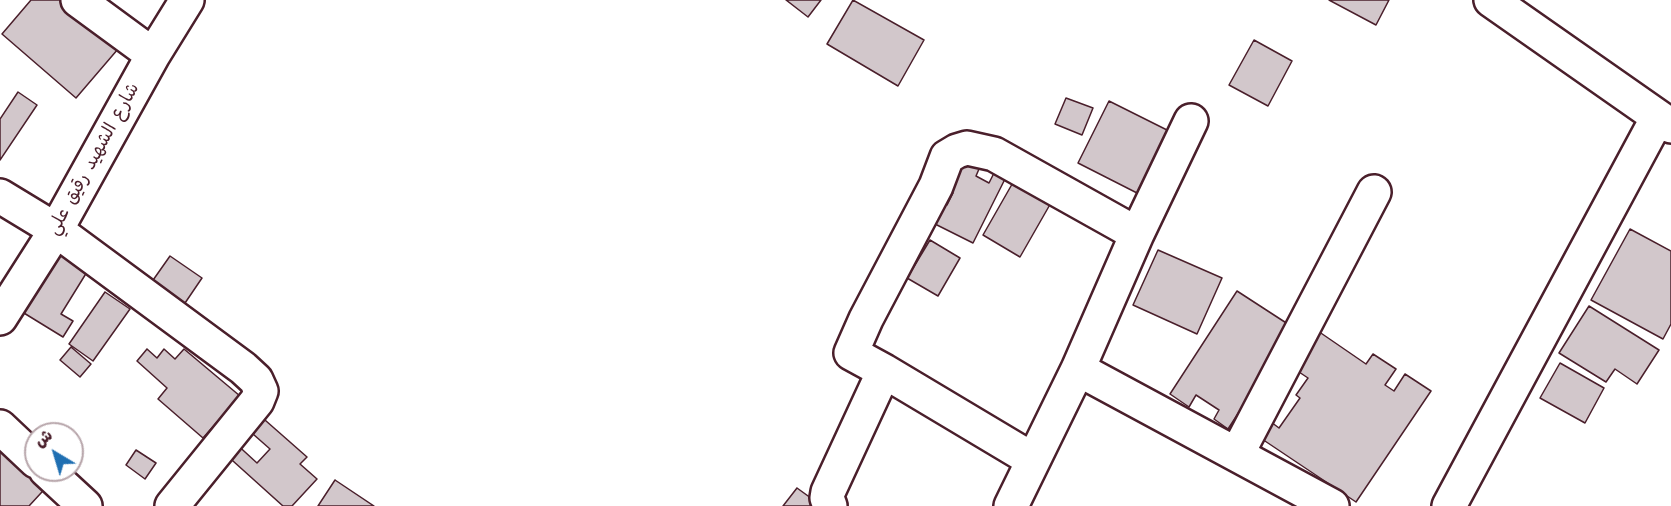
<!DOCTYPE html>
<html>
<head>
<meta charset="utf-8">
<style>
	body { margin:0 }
	#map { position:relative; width:1671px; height:506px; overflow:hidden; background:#fff; font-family:Kalam,"Playpen Sans Arabic",sans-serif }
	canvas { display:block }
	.north { position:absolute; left:24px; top:422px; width:60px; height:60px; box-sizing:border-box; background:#fff; border:2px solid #b7a5aa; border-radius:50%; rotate:322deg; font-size:16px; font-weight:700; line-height:24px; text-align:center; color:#4a1f2b }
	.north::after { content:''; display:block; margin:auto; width:21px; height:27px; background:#1f6fb2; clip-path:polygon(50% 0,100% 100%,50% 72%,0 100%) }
</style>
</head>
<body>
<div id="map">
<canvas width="1671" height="506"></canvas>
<div class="north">ش</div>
</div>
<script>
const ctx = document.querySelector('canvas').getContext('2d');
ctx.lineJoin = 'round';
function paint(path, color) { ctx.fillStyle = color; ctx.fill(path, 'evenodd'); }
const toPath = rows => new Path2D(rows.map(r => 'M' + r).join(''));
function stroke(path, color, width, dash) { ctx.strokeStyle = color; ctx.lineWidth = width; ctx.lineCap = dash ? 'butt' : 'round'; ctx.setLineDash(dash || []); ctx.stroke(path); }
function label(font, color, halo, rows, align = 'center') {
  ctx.font = font + ' Kalam,"Playpen Sans Arabic",sans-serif'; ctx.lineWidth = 4.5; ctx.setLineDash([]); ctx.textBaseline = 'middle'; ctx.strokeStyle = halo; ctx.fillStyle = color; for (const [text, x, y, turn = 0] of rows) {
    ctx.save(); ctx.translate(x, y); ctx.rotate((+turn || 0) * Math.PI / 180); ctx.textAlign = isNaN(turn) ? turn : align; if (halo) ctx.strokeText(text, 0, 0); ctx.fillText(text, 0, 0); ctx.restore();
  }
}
const building = toPath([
	[31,0,78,0,130,35,76,98,2,34,31,0],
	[786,0,821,0,808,17,786,0],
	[853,0,924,40,898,86,827,44,853,0],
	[1329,0,1389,0,1376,25,1329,0],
	[1254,40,1292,61,1268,106,1229,85,1254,40],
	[18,92,37,105,0,160,0,119,18,92],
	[1066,98,1093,108,1082,135,1055,124,1066,98],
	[1109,101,1171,132,1139,194,1078,163,1109,101],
	[963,153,982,162,976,176,989,183,996,169,1007,175,973,243,929,221,939,201,947,205,953,193,945,189,963,153],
	[1015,179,1052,201,1020,257,983,235,1015,179],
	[1630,229,1671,251,1671,324,1663,339,1591,300,1630,229],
	[64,239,95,259,61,314,73,321,63,337,19,310,64,239],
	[930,240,960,258,938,296,907,278,930,240],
	[1158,250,1222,278,1197,334,1133,305,1158,250],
	[170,256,202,278,183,306,151,283,170,256],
	[1237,291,1294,328,1228,429,1214,419,1219,410,1196,395,1189,407,1170,394,1237,291],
	[105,292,130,309,93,361,69,344,105,292],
	[1589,306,1659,350,1637,384,1615,369,1606,382,1559,353,1589,306],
	[1315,329,1366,364,1373,354,1396,369,1385,385,1394,391,1405,374,1431,391,1356,502,1256,435,1267,419,1279,428,1300,398,1296,395,1308,378,1290,366,1315,329],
	[71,347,91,364,80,377,60,360,71,347],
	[147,349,157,358,164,349,175,359,184,349,240,396,203,438,158,399,167,388,137,361,147,349],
	[1560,363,1604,388,1585,423,1540,398,1560,363],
	[257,413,307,457,300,464,317,479,292,506,283,506,223,452,233,441,257,463,270,449,245,427,257,413],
	[0,431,53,480,29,506,0,506,0,431],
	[136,450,156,463,145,479,126,465,136,450],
	[335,480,374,506,318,506,335,480],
	[797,488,822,506,783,506,797,488]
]);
const minor = toPath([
	[78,0,153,55],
	[1491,0,1671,126],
	[0,196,56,230,243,368,256,380,261,391,257,401,172,506],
	[0,318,56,230,153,55,187,0],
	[1078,369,1332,506],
	[884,371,1033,460],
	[0,427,36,461],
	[1237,454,1374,192],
	[46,470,85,506],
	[830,506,827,498,828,492,884,371,851,353,866,319,936,186,947,157,957,151,967,148,994,154,1137,234],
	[1011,506,1078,369,1137,234,1191,121],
	[1449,506,1658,117]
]);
const streetNames = [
	["شارع الشهيد رقيق علي",95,160,-61]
];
paint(building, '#d2c7cb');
stroke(building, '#4a1f2b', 1.5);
stroke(minor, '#4a1f2b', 38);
stroke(minor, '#fff', 33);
label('18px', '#4a1f2b', '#fff', streetNames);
</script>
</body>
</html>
